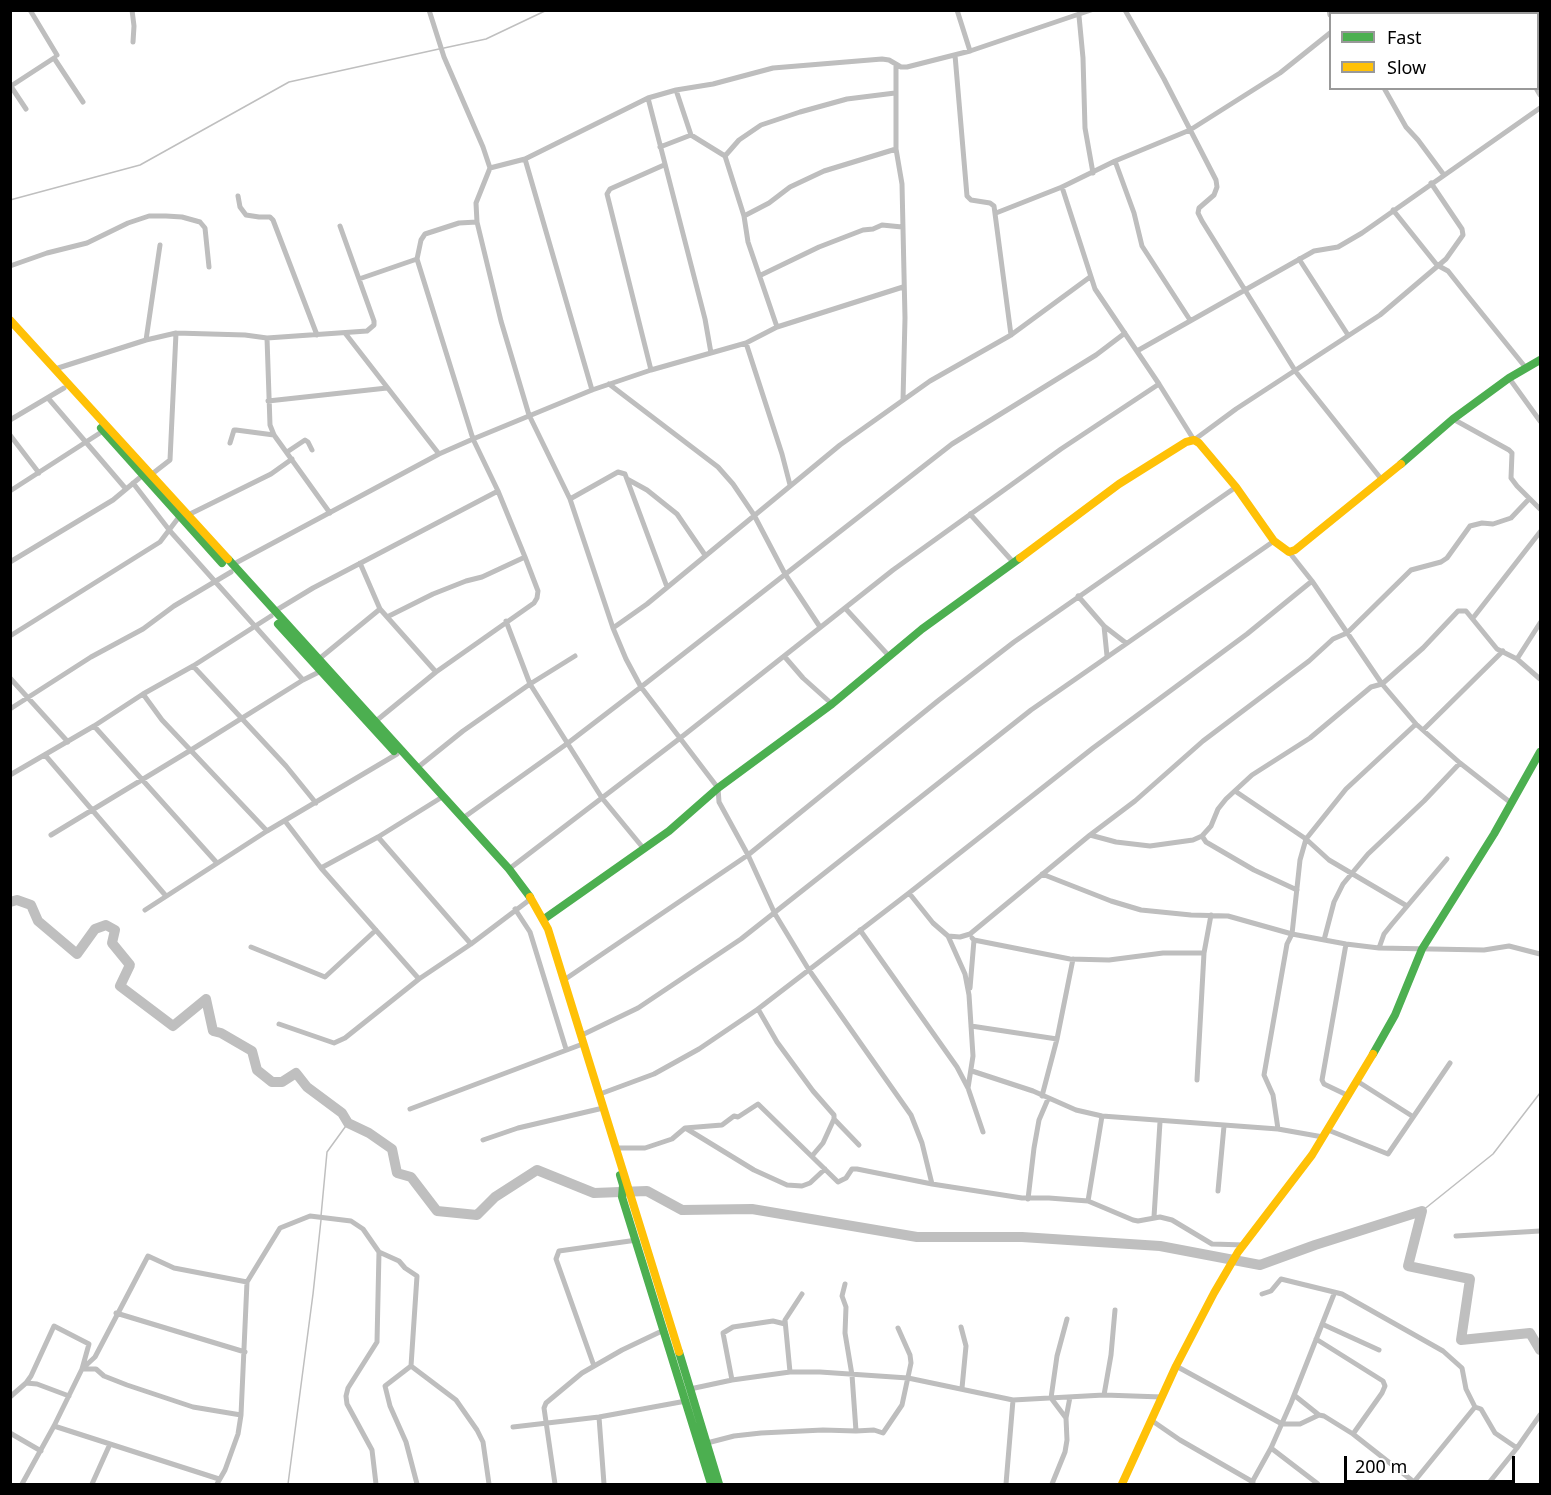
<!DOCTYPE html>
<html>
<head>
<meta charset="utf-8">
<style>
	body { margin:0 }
	#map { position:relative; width:1551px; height:1495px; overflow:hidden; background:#fff; font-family:"Noto Sans",sans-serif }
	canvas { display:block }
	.frame { position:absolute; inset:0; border:12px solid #000; pointer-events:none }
	.legend { position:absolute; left:1329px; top:12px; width:210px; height:78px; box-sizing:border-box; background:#fff; border:2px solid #999; margin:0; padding:8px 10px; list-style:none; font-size:18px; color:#000 }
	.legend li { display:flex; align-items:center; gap:12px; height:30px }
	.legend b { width:30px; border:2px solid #999 }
	.scale { position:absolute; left:1344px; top:1456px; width:171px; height:27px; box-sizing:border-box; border:3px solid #000; border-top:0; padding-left:8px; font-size:18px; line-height:21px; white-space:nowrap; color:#000; -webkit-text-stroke:4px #fff; paint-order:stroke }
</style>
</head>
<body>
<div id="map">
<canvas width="1551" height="1495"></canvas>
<div class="frame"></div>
<ul class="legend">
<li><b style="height:8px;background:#4caf50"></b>Fast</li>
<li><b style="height:8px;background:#ffc107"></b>Slow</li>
</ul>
<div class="scale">200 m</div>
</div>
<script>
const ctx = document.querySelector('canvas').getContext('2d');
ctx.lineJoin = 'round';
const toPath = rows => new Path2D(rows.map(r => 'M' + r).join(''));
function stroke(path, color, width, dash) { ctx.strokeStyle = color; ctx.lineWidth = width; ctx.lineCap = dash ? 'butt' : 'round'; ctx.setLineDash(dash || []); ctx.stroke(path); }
const stream = toPath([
	[444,48,486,39,547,10],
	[10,200,140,165,289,82,439,49],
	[1422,1211,1493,1154,1540,1093],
	[321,1216,327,1152,348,1123],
	[288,1484,313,1294,321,1220]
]);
const river = toPath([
	[10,902,17,900,31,905,38,921,77,954,95,929,106,925,115,930,112,943,130,965,120,986,173,1026,206,999,213,1031,221,1033,252,1051,257,1070,272,1082,282,1082,296,1073,307,1087,342,1113,348,1123,369,1133,392,1149,397,1173,411,1177,437,1211,477,1215,495,1197,537,1170,594,1193,647,1191,682,1210,752,1209,917,1237,1022,1237,1160,1246,1260,1265,1315,1245,1422,1211,1408,1266,1470,1279,1461,1340,1530,1333,1540,1350]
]);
const street = toPath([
	[30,10,57,55],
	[132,10,134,26,133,42],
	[429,10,444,57,483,147,490,168,476,203,477,222,501,321,529,415,570,499,613,628,626,659,641,687,718,788,719,802,748,855,775,914,809,970,911,1115,922,1143,932,1184],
	[957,10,970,51],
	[1125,10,1164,79,1216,180,1217,187,1214,195,1199,208,1198,213,1202,221,1296,372,1382,480],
	[1329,10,1330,15],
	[1485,10,1487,14],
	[1360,14,1364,10],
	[1530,14,1534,10],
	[1079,16,1083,58,1085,128,1093,173],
	[955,55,967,196,971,200,990,203,994,206,1011,335],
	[896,64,896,149,902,184,905,318,903,400],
	[10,85,26,109],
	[11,86,54,58,83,102],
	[1384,88,1406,127,1418,140,1444,175],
	[1536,88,1540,95],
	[676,90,691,135],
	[648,98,705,319,711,353],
	[660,147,691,135,725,156,744,216,748,242,777,327],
	[725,156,739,140,761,125,800,112,847,99,895,93],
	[525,159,592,390],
	[1115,161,1134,213,1142,246,1190,320],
	[490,168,525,159,648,98,676,90,713,84,773,68,882,59,889,60,901,67,907,67,970,51,1091,10],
	[1062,187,1095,289,1159,384,1194,440,1236,409,1380,315,1446,259,1463,235,1462,229,1431,183],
	[238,196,240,207,246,215,259,217,270,217,273,220,317,335],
	[1393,210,1437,265,1448,271,1467,295,1526,368],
	[996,213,1062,187,1115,161,1190,130,1280,73,1330,33],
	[744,216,769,203,790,187,824,171,896,149],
	[1299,259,1348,335],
	[10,266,47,253,87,243,128,223,149,216,166,216,182,217,200,222,205,228,209,267],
	[761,275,819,247,863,230,873,229,882,225,902,227],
	[359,279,417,259],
	[345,333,439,454],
	[267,338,270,425,274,435,330,513],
	[146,340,160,245],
	[746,343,782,454,790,485],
	[1137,351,1314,251,1338,247,1362,233,1540,108],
	[55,369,146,340,176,333,245,335,267,338,367,331,374,325,374,321,340,226],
	[651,370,607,194,610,189,664,165],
	[1509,378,1540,421],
	[609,384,718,467,733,484,754,515,785,574,820,627],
	[48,398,126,489],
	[268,401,387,388],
	[1453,419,1509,450,1512,453,1511,478,1517,486,1540,509],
	[10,420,64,388],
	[10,435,39,473],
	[230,443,234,430,236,430,274,435],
	[287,452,305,440,308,442,312,450],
	[152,474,170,460,176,333],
	[627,479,647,490,677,514,705,555],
	[133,483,170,531,303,680],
	[10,491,103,431],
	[570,499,618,472,625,474,667,587],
	[970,514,1014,563],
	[188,515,271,474,292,459],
	[1289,552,1312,581,1382,684,1416,724,1460,763,1511,803],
	[10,562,113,500,143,475],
	[360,563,380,609,436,672],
	[232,565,439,454,473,439,417,259,421,240,425,234,459,223,477,222],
	[1078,596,1104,626,1126,643],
	[845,608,889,656],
	[275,611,313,588,498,491],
	[389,616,433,594,466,581,482,577,525,557],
	[1473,618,1540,532],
	[506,621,530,684,602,798,644,849],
	[1104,626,1107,656],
	[613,628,647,604,840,445,930,381,1011,335,1090,277],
	[10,636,160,542,179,517],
	[784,656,803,678,832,704],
	[319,659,380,609],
	[1517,659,1540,623],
	[193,666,286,766,316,803],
	[10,678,68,742],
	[143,694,162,720,267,831],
	[10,709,91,657,143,629,174,606,231,572],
	[376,721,436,672,534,603,537,598,538,591,525,557,498,491,473,439,592,390,651,370,746,343,777,327,903,287],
	[94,726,217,863],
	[1423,730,1503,651],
	[45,755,166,896],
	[417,768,463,731,530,684,575,656],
	[10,775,94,726,143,694,193,666,271,616],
	[1235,791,1306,839,1329,860,1407,906],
	[463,818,568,743,641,687,952,444,1096,355,1125,333],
	[285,821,321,868,419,979],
	[51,835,191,750,303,680,321,671],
	[1090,835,1116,842,1150,846,1193,840,1202,836,1211,826,1218,809,1226,799,1252,775,1310,738,1371,687,1382,684,1423,648,1458,611,1466,611,1497,649,1517,659,1540,679],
	[1202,836,1206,842,1254,870,1297,890],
	[378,837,471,944],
	[321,868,378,837,439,799],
	[509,869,679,739,893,570,1061,449,1159,384],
	[1042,874,1111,901,1141,910,1191,915,1228,916,1292,934,1346,944,1379,948,1484,950,1509,946,1540,954],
	[909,893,933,923,948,936,965,974,969,995,973,1056,968,1088],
	[515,909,530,932,566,1049],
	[145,910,267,831,397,754],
	[860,930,957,1067,968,1088,983,1132],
	[948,936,960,937,970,934,1090,835,1135,801,1203,741,1309,661,1333,639,1347,633,1411,570,1441,562,1447,558,1470,526,1482,523,1493,524,1511,518,1529,499],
	[974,940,1070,959,1109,960,1163,953,1204,953],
	[1324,940,1334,902,1343,884,1368,854,1424,801,1460,763],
	[1346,944,1322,1080,1324,1084,1349,1096],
	[251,947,325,977,376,930],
	[1379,948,1384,934,1392,924,1447,859],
	[564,980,748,855,939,700,1014,642,1236,487],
	[970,988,974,940,972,938],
	[758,1009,777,1042,813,1091,834,1115,834,1119,823,1143,812,1156],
	[279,1024,334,1043,345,1038,419,979,471,944,528,901],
	[971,1026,1057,1039],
	[582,1035,638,1008,741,939,1031,710,1274,541],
	[972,1071,1033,1091,1076,1110,1102,1116,1278,1129,1323,1137],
	[1197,1080,1204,953,1211,915],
	[1357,1081,1412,1116],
	[600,1094,654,1074,699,1049,758,1009,909,893,1093,748,1247,634,1312,581],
	[1042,1096,1057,1039,1073,959],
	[410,1109,580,1045],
	[834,1119,859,1145],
	[687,1129,754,1170,787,1185,802,1186,810,1183,825,1169],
	[1278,1129,1273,1095,1264,1075,1287,944,1292,934,1300,860,1306,839,1346,789,1416,724],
	[1328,1130,1388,1154,1450,1063],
	[483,1140,518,1128,599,1109],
	[617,1148,645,1148,672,1139,685,1128,722,1125,734,1116,738,1117,758,1104,838,1182,846,1178,852,1169,857,1169,932,1184,1022,1198,1049,1198,1088,1201,1133,1220,1138,1221,1160,1217,1172,1220,1212,1244,1245,1245],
	[1218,1191,1224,1126],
	[1028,1199,1034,1148,1039,1120,1048,1099],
	[1088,1201,1102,1116],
	[1154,1217,1160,1122],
	[1456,1236,1540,1231],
	[1262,1294,1271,1291,1281,1279,1342,1294,1443,1351,1462,1368,1466,1389,1475,1407,1481,1409,1495,1433,1517,1448],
	[116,1313,245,1352],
	[1322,1324,1379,1350],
	[961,1327,966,1346,962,1388],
	[1316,1339,1383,1381,1385,1386,1382,1393,1353,1434],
	[411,1366,385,1386,390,1406,406,1442,417,1484],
	[594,1366,556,1259,559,1251,637,1240],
	[1176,1366,1282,1424,1300,1424,1319,1415,1324,1416,1353,1434,1414,1482],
	[790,1372,785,1320,802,1294],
	[732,1380,723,1333,733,1327,773,1321,785,1324],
	[26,1383,31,1376,54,1326,89,1344,82,1369,96,1369,104,1376,127,1385,193,1407,241,1415],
	[690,1389,732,1380,790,1372,820,1372,908,1378,1013,1400,1104,1395,1162,1397],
	[1104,1395,1111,1355,1115,1310],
	[1294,1395,1319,1415],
	[10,1397,26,1383,37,1384,69,1396],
	[599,1417,604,1484],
	[1066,1418,1051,1398,1057,1356,1067,1319],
	[1151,1420,1180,1440,1253,1482],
	[54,1426,219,1479],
	[513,1427,599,1417,686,1401],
	[856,1431,874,1430,883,1433,902,1405,911,1363,910,1355,898,1328],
	[10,1433,41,1451],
	[707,1443,734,1436,761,1433,823,1430,856,1431,852,1375,845,1333,846,1307,842,1296,845,1284],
	[1271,1448,1318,1484],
	[1413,1483,1475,1407],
	[22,1484,54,1426,82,1369,95,1357,148,1256,174,1268,247,1282],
	[92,1484,110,1444],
	[217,1484,225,1470,238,1434,241,1415,247,1282,280,1228,310,1216,351,1221,363,1229,379,1252,399,1261,405,1268,417,1276,411,1366,456,1400,477,1430,483,1442,489,1484],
	[376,1484,372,1450,347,1404,346,1396,348,1388,377,1342,379,1252],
	[555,1484,544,1408,546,1403,582,1373,622,1350,664,1330],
	[1006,1484,1013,1400],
	[1052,1484,1065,1452,1067,1440,1066,1418,1070,1397],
	[1251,1484,1271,1448,1291,1403,1334,1294],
	[1488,1484,1517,1448,1540,1415]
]);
const fast = toPath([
	[101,428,222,563],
	[1401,464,1453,419,1509,378,1540,360],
	[228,559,509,869,530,897],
	[278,624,394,751],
	[544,919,669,831,718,788,832,704,922,629,1020,558],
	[1373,1054,1395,1015,1422,949,1494,834,1540,752],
	[620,1175,623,1185,622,1197,711,1484],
	[679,1352,719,1484]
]);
const slow = toPath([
	[10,320,228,559],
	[1020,558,1119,484,1186,442,1194,440,1199,443,1236,487,1274,541,1289,552,1295,550,1401,464],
	[530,897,548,929,679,1352],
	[1122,1484,1176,1366,1214,1293,1238,1252,1312,1155,1373,1054]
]);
stroke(stream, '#bfbfbf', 1.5);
stroke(river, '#bfbfbf', 10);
stroke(street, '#bebebe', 5);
stroke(fast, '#4caf50', 8);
stroke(slow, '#ffc107', 8);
</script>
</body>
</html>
